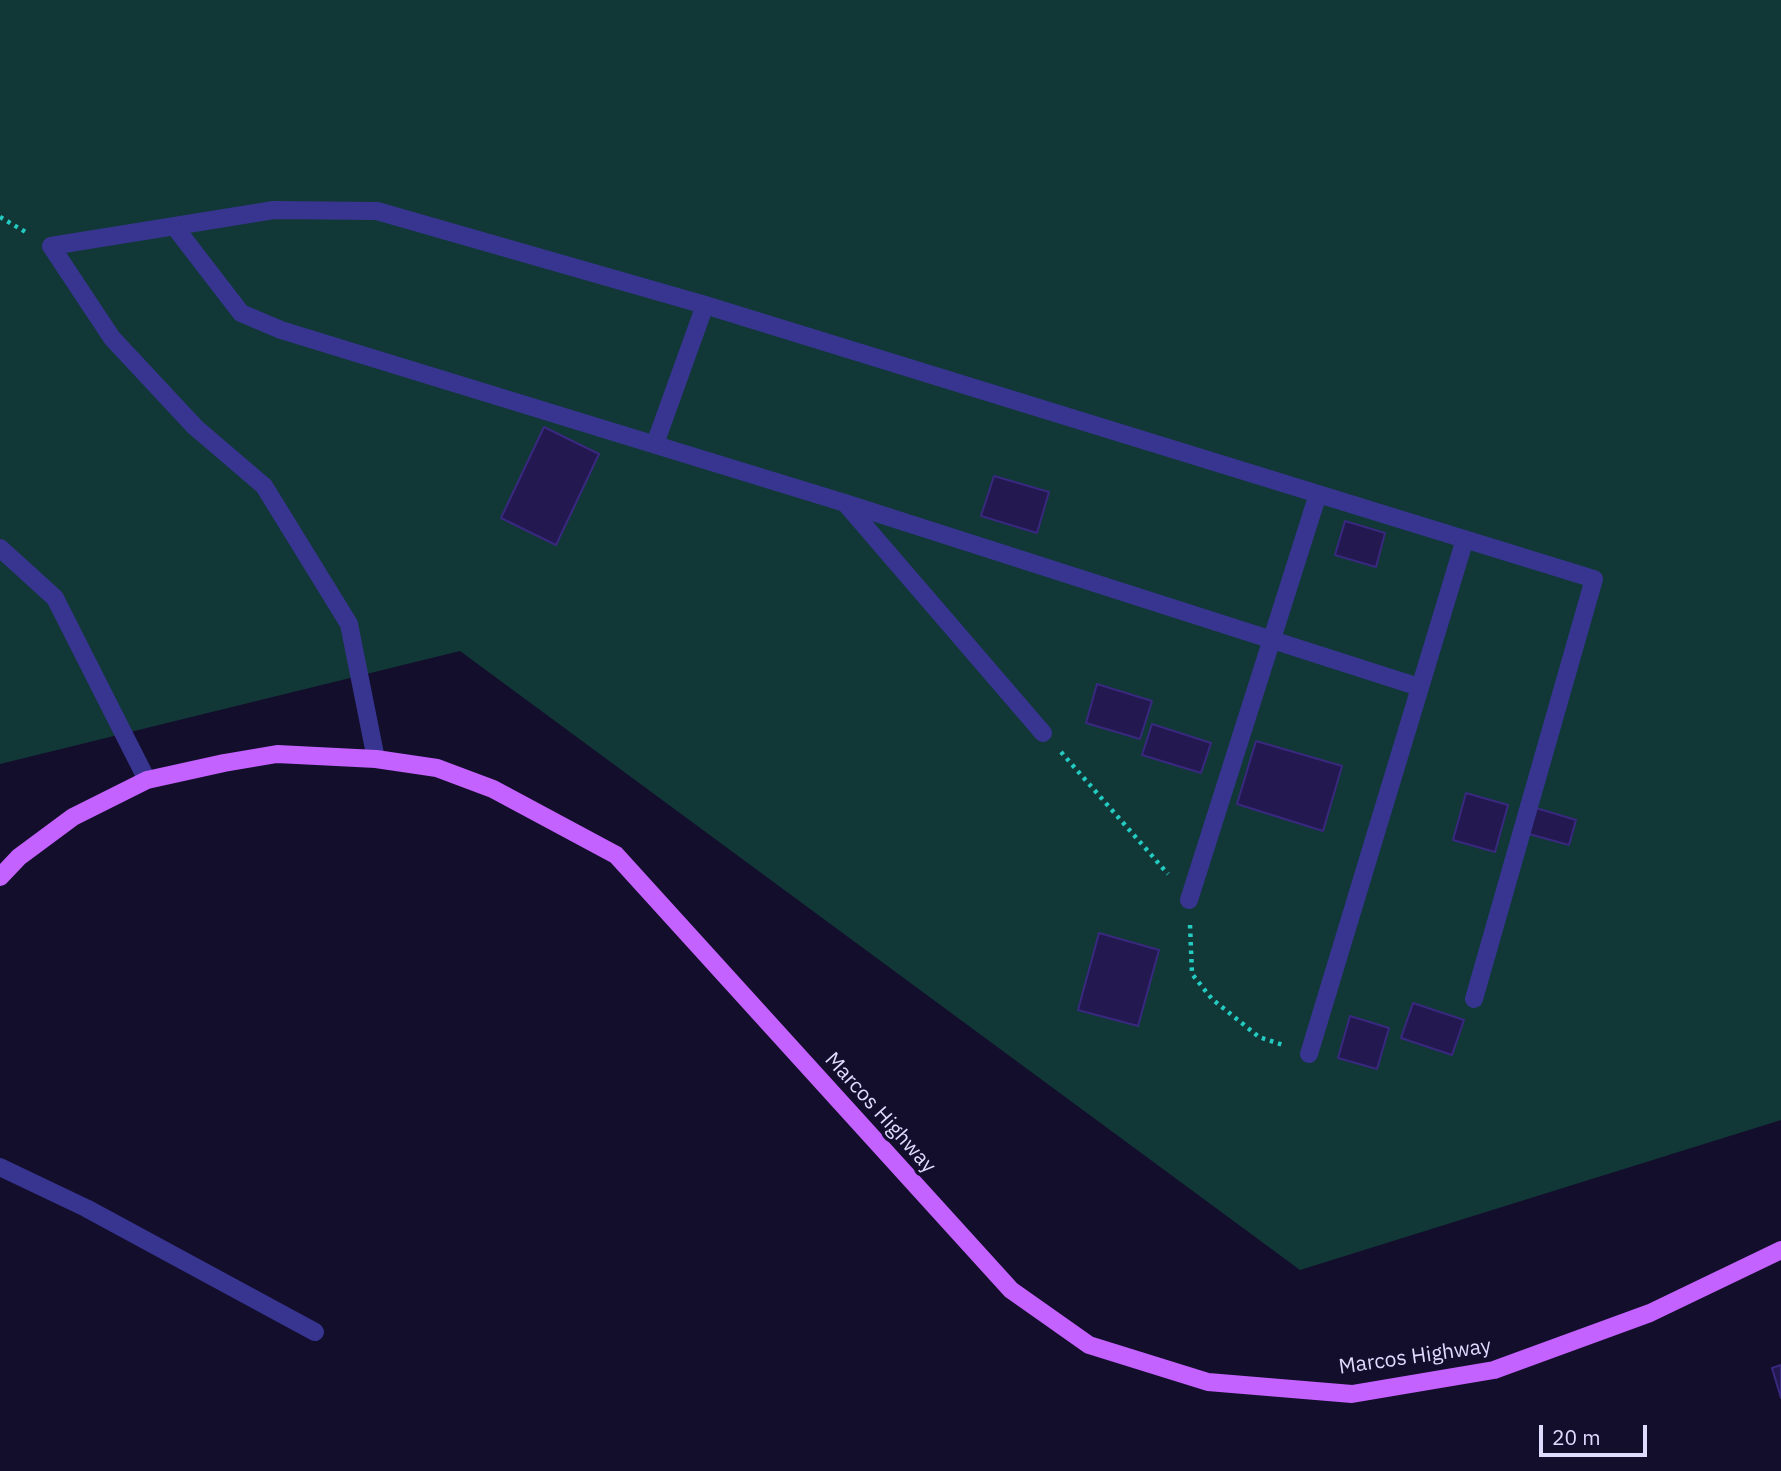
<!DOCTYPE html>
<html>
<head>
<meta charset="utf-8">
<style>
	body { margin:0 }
	#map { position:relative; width:1781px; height:1471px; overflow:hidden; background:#140e2d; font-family:"IBM Plex Sans",sans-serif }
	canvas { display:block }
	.scale { position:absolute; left:1539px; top:1425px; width:108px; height:32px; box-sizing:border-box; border:4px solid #dfdbff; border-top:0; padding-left:9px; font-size:21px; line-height:24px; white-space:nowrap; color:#dfdbff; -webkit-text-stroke:5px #140e2d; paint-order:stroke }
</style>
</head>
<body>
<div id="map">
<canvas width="1781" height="1471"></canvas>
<div class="scale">20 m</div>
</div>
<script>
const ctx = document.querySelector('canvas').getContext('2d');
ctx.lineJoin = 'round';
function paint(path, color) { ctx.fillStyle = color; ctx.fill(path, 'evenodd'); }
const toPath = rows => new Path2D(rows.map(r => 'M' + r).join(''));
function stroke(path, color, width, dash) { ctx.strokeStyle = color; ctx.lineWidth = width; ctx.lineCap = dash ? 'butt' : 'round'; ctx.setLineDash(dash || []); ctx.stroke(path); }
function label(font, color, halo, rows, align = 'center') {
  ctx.font = font + ' "IBM Plex Sans",sans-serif'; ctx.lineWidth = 7; ctx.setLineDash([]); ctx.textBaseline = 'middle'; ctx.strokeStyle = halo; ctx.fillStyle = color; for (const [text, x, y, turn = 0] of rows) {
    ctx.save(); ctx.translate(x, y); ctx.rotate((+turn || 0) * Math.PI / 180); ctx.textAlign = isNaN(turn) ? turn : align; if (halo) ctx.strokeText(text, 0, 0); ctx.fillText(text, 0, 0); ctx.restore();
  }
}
const green = toPath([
	[0,0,1781,0,1781,1120,1300,1270,460,651,0,764]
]);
const building = toPath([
	[544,427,599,454,556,545,501,518,544,427],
	[994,476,1049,492,1037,533,981,516,994,476],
	[1345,521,1385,533,1376,567,1335,555,1345,521],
	[1097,684,1152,701,1140,739,1086,723,1097,684],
	[1152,724,1211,743,1201,773,1142,755,1152,724],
	[1256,741,1342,766,1323,831,1237,804,1256,741],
	[1466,793,1508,805,1495,852,1453,840,1466,793],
	[1536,808,1576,820,1569,845,1529,834,1536,808],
	[1099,933,1159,950,1138,1026,1078,1010,1099,933],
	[1413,1003,1464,1020,1452,1055,1401,1038,1413,1003],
	[1350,1016,1389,1028,1377,1069,1338,1058,1350,1016],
	[1781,1365,1781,1398,1772,1368,1781,1365]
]);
const path = toPath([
	[0,217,29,234],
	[1061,752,1168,874],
	[1190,925,1192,974,1212,999,1259,1037,1286,1046]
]);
const minor = toPath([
	[174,226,241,313,281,330,845,503,1419,687],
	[655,444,705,305],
	[845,503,1043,733],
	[0,548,55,598,147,780],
	[376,759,349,624,264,486,195,427,112,338,51,246,274,210,377,211,705,305,1594,579,1474,999],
	[1189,900,1318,494],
	[1309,1054,1465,539],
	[0,1167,86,1208,315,1332]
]);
const major = toPath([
	[0,877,19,857,73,817,147,780,224,763,277,754,376,759,437,768,493,789,616,855,1011,1290,1089,1345,1208,1382,1352,1394,1494,1370,1650,1313,1781,1250]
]);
const streetNames = [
	["Marcos Highway",880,1113,48],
	["Marcos Highway",1415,1357,-8]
];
paint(green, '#113837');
paint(building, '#241850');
stroke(building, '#39287f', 2);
stroke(path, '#23cbc1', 4.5, [3.5, 5]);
stroke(minor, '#383591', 18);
stroke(major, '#c462ff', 18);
label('21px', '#dfdbff', '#140e2d', streetNames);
</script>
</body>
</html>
